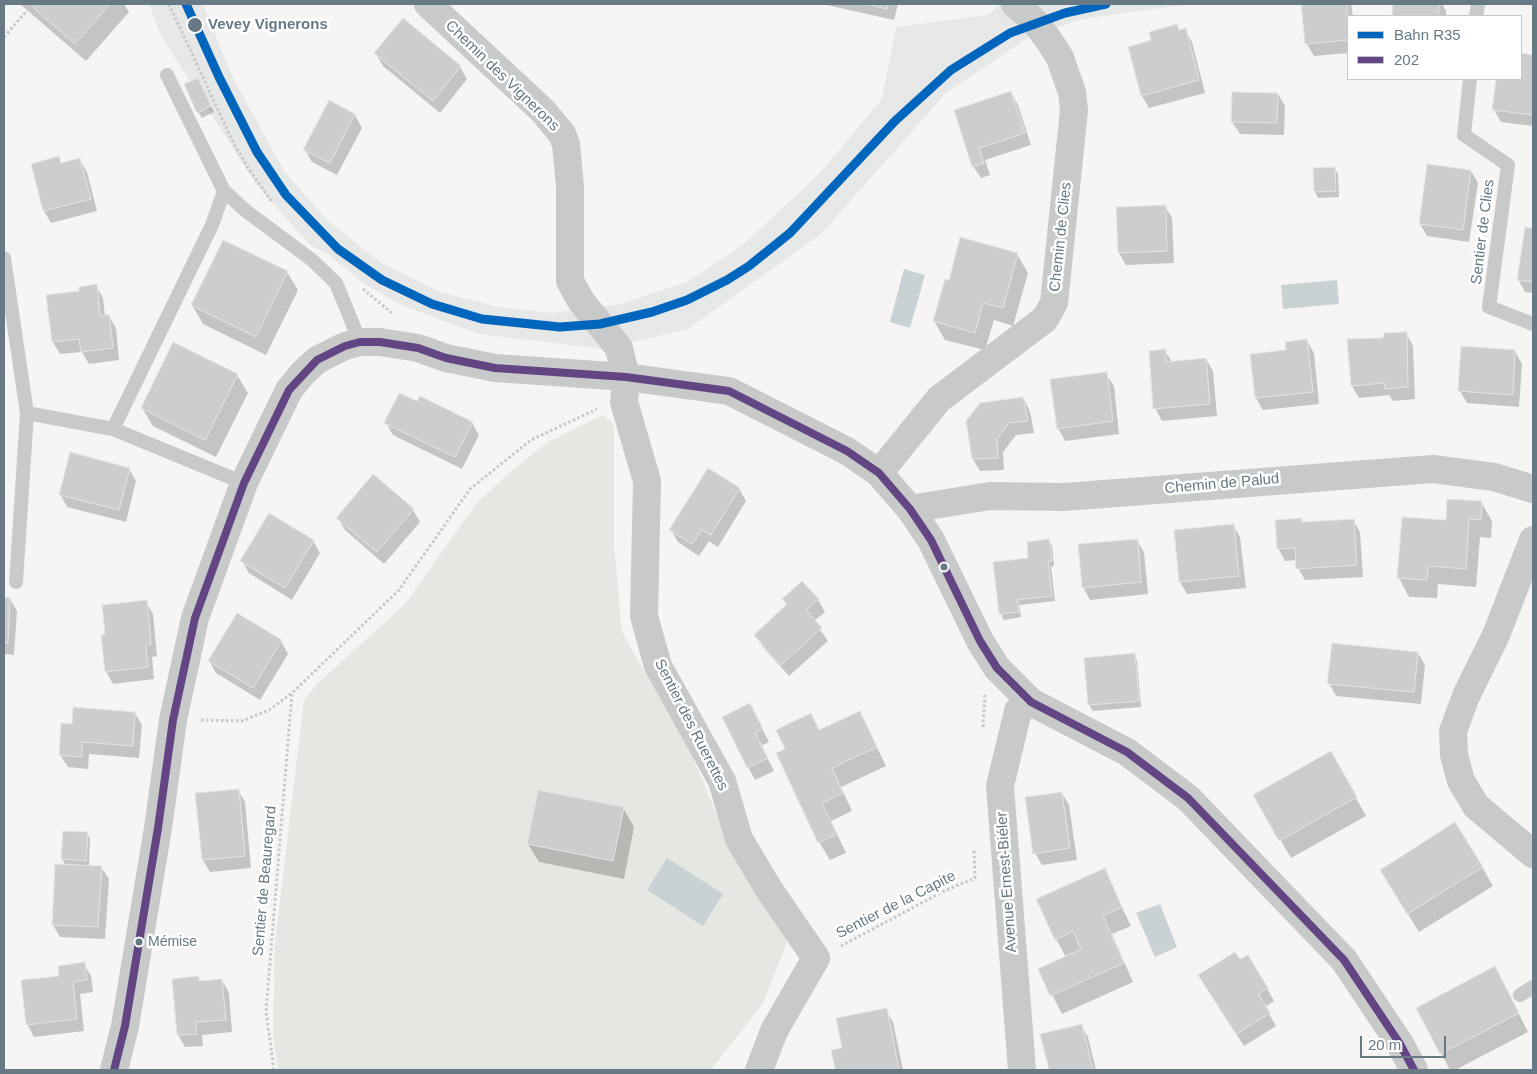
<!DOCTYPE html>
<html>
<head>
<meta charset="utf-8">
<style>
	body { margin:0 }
	#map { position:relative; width:1537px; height:1074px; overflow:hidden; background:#f6f5f4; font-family:Helvetica,sans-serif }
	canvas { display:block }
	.frame { position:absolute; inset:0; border:5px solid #667984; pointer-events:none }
	.legend { position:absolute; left:1347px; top:15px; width:175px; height:65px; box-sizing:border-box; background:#fff; border:1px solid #c2c9ce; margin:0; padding:6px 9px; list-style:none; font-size:15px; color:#667984 }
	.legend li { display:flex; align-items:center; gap:10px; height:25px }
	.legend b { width:25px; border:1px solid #c2c9ce }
	.scale { position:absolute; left:1360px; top:1036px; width:86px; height:22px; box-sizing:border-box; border:2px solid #667984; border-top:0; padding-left:6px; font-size:15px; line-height:18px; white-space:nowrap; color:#667984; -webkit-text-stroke:4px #fff; paint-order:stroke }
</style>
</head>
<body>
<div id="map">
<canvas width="1537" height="1074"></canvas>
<div class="frame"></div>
<ul class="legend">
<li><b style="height:6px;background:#0065bd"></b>Bahn R35</li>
<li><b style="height:6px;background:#644583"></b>202</li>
</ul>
<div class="scale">20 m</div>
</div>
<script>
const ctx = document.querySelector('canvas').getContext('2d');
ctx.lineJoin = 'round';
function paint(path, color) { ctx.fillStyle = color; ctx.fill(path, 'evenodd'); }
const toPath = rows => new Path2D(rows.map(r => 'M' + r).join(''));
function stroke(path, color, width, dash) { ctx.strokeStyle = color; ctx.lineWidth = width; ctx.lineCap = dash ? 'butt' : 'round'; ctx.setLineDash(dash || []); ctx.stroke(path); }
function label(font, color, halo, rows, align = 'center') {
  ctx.font = font + ' Helvetica,sans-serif'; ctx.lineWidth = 5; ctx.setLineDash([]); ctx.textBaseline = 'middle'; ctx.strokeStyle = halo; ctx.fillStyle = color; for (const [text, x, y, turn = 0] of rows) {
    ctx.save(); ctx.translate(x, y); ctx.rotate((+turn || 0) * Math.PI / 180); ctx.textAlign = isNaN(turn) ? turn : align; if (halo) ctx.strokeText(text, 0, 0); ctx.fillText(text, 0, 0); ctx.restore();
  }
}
const built = toPath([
	[149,4,203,4,232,76,284,171,328,221,383,264,440,292,498,307,552,313,621,304,689,281,745,243,820,173,882,99,896,27,988,15,1001,4,1190,4,1083,19,1029,37,946,93,821,234,688,329,603,349,479,334,401,305,364,284,329,255,310,245,256,184,161,36]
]);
const green = toPath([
	[603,415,614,424,614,545,622,632,691,753,723,830,788,939,763,1003,711,1070,278,1070,273,1034,275,942,304,700,317,684,406,603,475,505,510,472,548,442]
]);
const water = toPath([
	[904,269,925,275,910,328,890,322],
	[1337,280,1339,304,1283,309,1281,285],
	[667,858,723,894,703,926,647,890],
	[1160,904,1177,947,1155,957,1136,913]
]);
const shadow = toPath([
	[20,4,124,4,129,12,86,61],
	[822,4,898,4,894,20],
	[1303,4,1351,4,1353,16,1348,16,1348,53,1314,56,1307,44],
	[1394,4,1442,4,1446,11,1446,16,1393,16],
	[403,20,460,67,467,79,440,113,383,66,376,54],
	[1177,25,1180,31,1185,30,1192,42,1205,93,1149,108,1142,96,1129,47,1153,41],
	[1521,54,1533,56,1533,126,1501,122,1494,110,1497,79,1521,79],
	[201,85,214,112,202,118,198,112],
	[1011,92,1018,105,1031,145,985,160,990,175,981,178,973,166,955,111],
	[1278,94,1285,106,1284,135,1240,134,1232,122],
	[330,102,355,115,362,128,337,175,312,162,305,150],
	[58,158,62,164,80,160,87,172,97,211,51,223,44,211,32,165],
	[1334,168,1338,174,1339,197,1318,198,1315,192],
	[1471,171,1478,183,1469,242,1427,236,1420,224],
	[1165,206,1172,218,1174,263,1126,265,1119,253],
	[1526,228,1533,229,1533,293,1525,292,1518,279],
	[1017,254,1028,273,1013,326,994,320,985,350,945,340,934,321,950,281],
	[287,272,298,290,266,355,203,324,192,305],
	[96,286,103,298,105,316,109,316,116,328,119,360,89,364,82,352,60,354,53,342,48,296,81,292],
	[1406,333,1413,346,1415,399,1393,401,1389,395,1359,398,1352,386,1349,340,1384,340],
	[1307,341,1314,353,1319,404,1263,410,1256,398,1288,351],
	[1165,351,1172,362,1206,359,1213,371,1217,416,1162,421,1155,408],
	[1515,351,1522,364,1519,407,1467,403,1460,391],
	[1106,374,1114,386,1119,434,1065,441,1058,428],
	[237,375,248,393,216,457,153,426,142,408],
	[1023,398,1030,411,1034,433,1016,435,1003,452,1004,470,980,471,973,459,968,422],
	[386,423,472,423,479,435,462,469,393,435],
	[129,469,136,481,126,522,67,507,60,494],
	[739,489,746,501,718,547,709,541,699,556,678,542,671,530],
	[1481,502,1492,521,1491,538,1480,537,1476,587,1438,584,1437,598,1409,597,1399,578,1403,519,1447,521],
	[413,510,420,522,384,564,345,530,338,518],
	[1301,520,1303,523,1353,520,1360,532,1363,577,1305,580,1298,568,1297,560,1285,561,1278,548],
	[1233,525,1240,537,1246,588,1187,594,1180,582],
	[1137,540,1144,552,1148,594,1090,600,1083,587],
	[313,541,320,553,292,600,249,573,242,561],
	[1049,541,1052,546,1054,566,1051,567,1055,601,1019,605,1021,617,1004,620,1001,614,1030,559],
	[4,599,10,599,17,611,14,655,4,654],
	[783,600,818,600,825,612,814,621,828,641,789,676,763,647,756,635,787,606],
	[146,602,153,614,157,656,152,657,154,679,113,684,106,671,106,636],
	[281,641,288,654,260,700,216,673,209,661],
	[1418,653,1425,665,1421,704,1336,696,1329,683],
	[1134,655,1137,660,1141,707,1093,711,1089,705,1086,659],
	[135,713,142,725,139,758,89,754,88,769,68,767,60,755,73,725],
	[860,713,886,766,841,787,852,811,831,821,846,853,830,860,819,842,811,714,820,731],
	[756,717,769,742,761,746,774,771,755,780,723,718],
	[1331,753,1366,816,1291,858,1255,796],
	[238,790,245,802,251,868,210,872,203,860,197,794],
	[1062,793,1069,805,1077,860,1042,865,1035,853],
	[623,808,634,827,624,879,539,862,528,844],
	[64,832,87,833,90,839,89,867,101,867,109,879,105,939,60,937,53,925,57,865,66,866,62,859],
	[1482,867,1493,886,1419,932,1392,888],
	[1104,870,1131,926,1112,934,1133,982,1062,1014,1039,969,1066,957,1056,939],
	[84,964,91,976,93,992,80,994,84,1031,34,1037,27,1024,60,977],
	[198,978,201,982,222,980,229,993,232,1032,202,1035,203,1046,185,1047,178,1035,174,980],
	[1505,986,1528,1032,1455,1070,1450,1070,1417,1008],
	[1207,988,1267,988,1274,1001,1265,1007,1276,1026,1244,1046],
	[886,1010,893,1022,903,1070,836,1070,833,1051,843,1049],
	[1081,1025,1088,1037,1096,1070,1050,1070,1042,1035]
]);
const building = toPath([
	[29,4,110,4,75,44,29,4],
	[866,4,888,4,887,9,866,4],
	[1301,4,1347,4,1348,40,1305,44,1301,4],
	[1393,4,1440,4,1438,16,1392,16,1393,4],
	[403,18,461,66,433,101,374,53,403,18],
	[1177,24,1179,30,1186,28,1199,80,1141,96,1128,47,1151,40,1149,32,1177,24],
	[1521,53,1533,55,1533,115,1492,110,1496,79,1521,79,1521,53],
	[198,78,211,106,197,113,184,84,198,78],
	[1011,91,1025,133,979,148,984,163,972,167,954,110,1011,91],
	[1232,92,1278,93,1277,123,1231,122,1232,92],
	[329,100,355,114,330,163,303,150,329,100],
	[59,156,61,163,80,158,91,199,43,211,31,164,59,156],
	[1427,164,1471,170,1463,230,1419,224,1427,164],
	[1335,167,1336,191,1314,192,1313,168,1335,167],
	[1166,205,1167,251,1118,253,1116,207,1166,205],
	[1525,227,1533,228,1533,282,1517,280,1525,227],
	[960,237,1018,253,1003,308,983,303,975,333,933,321,945,279,949,280,960,237],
	[223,240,288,271,256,337,191,305,223,240],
	[97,284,100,316,109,314,113,348,81,352,79,339,52,342,46,295,79,291,79,287,97,284],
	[1407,332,1408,387,1385,389,1384,383,1351,386,1347,339,1383,338,1384,333,1407,332],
	[1307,339,1313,392,1255,398,1250,354,1286,350,1285,342,1307,339],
	[173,342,238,374,205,440,141,408,173,342],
	[1461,346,1515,350,1513,395,1458,391,1461,346],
	[1166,349,1166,362,1206,358,1210,404,1153,409,1149,351,1166,349],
	[1107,372,1113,421,1057,429,1050,379,1107,372],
	[399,393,417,401,420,396,473,422,455,457,384,423,399,393],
	[1023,397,1028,421,1009,423,997,439,998,458,972,459,966,421,980,403,1023,397],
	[70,452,130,468,119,510,59,495,70,452],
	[708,468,740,488,711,535,702,530,692,544,669,530,708,468],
	[373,474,414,509,377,552,336,518,373,474],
	[1447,499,1482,501,1481,520,1469,519,1466,569,1428,566,1427,580,1397,578,1402,517,1446,520,1447,499],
	[269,513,314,540,285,588,240,561,269,513],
	[1302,518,1302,522,1354,519,1357,565,1296,569,1295,548,1277,549,1275,520,1302,518],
	[1234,524,1239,576,1179,582,1174,530,1234,524],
	[1049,539,1052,561,1048,561,1052,596,1017,600,1019,612,999,614,993,562,1028,558,1027,542,1049,539],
	[1138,539,1141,582,1082,588,1078,544,1138,539],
	[802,581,819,599,806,610,822,628,781,665,754,635,787,604,782,599,802,581],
	[4,597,10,598,8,643,4,643,4,597],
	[147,600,151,644,146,645,148,667,105,672,101,635,105,634,102,605,147,600],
	[237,613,282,640,253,688,208,661,237,613],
	[1332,643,1418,652,1414,692,1327,684,1332,643],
	[1135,653,1139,701,1088,705,1084,658,1135,653],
	[750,703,763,729,755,733,768,758,747,768,722,717,750,703],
	[73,707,135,712,133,746,82,742,82,757,59,755,61,723,72,724,73,707],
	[860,711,877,747,832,768,843,793,822,803,837,834,818,843,776,753,785,749,776,730,811,713,819,730,860,711],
	[1331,751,1357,797,1279,841,1253,795,1331,751],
	[239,789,245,856,202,860,195,793,239,789],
	[538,790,624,807,613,861,527,844,538,790],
	[1062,792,1070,848,1033,854,1025,797,1062,792],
	[1455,822,1483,867,1407,914,1380,870,1455,822],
	[63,831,88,832,86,861,61,859,63,831],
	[55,864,102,866,98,927,52,925,55,864],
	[1105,868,1122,907,1103,916,1124,963,1050,996,1038,969,1081,949,1073,931,1055,940,1036,899,1105,868],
	[1235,952,1240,959,1248,955,1268,988,1258,994,1270,1013,1236,1034,1198,975,1235,952],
	[85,962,87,980,73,982,77,1019,26,1025,21,980,59,976,58,966,85,962],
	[1495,966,1519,1013,1440,1054,1416,1008,1495,966],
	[199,976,199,981,222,979,226,1020,196,1022,197,1034,177,1035,172,979,199,976],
	[887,1008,899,1070,835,1070,831,1050,842,1048,836,1018,887,1008],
	[1082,1024,1093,1070,1049,1070,1040,1034,1082,1024]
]);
const path = toPath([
	[169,4,232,140,248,168,272,202],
	[4,37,31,6],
	[363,289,393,314],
	[201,720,242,721,269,710,292,693],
	[983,727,985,695],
	[841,946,944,891,975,878,974,849],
	[274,1070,266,1011,292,693,399,590,470,489,531,440,597,409]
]);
const service = toPath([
	[1476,16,1478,4],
	[167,75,224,191,246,211,312,260,336,283,360,342],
	[1470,79,1464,135,1508,165,1489,307,1533,324],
	[4,258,27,413,16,582],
	[27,413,113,429,244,483],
	[113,429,212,225,224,191],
	[1520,995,1533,987]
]);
const minor = toPath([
	[428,4,543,111,562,134,566,144,570,187,570,281,581,301,619,348,626,377,624,402,647,481,644,616,658,666,722,781,739,839,768,888,816,958,774,1031,759,1070],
	[879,473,939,399,1045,319,1054,303,1074,110,1072,92,1060,58,1050,42,1036,23,1015,4],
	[910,509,990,496,1064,497,1433,469,1494,477,1533,489],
	[1533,540,1496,635,1466,696,1453,731,1454,755,1461,781,1476,806,1533,854],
	[114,1070,125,1026,158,828,173,720,195,618,244,483,289,390,302,374,317,360,345,346,360,342,380,342,418,348,446,358,495,368,626,377,729,391,847,451,879,473,910,509,931,540,980,641,997,668,1031,702,1127,752,1188,798,1344,960,1400,1044,1414,1070],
	[1022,1070,1000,786,1018,711,1031,702]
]);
const bus1 = toPath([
	[114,1070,125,1026,158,828,173,720,195,618,244,483,289,390,317,360,345,346,360,342,380,342,418,348,446,358,495,368,626,377,729,391,847,451,879,473,910,509,931,540,980,641,997,668,1031,702,1127,752,1188,798,1344,960,1400,1044,1414,1070]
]);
const rail1 = toPath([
	[186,4,219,77,257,152,286,195,338,249,382,280,432,304,482,319,560,327,600,324,652,312,687,300,727,280,749,266,790,233,895,121,951,70,1010,33,1065,13,1106,4]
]);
const markers = [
	[195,25,8,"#667984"],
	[944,567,4.5,"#667984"],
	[139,942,4.5,"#667984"]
];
const busNames = [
	["Mémise",148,942]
];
const stopNames = [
	["Vevey Vignerons",208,25]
];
const streetNames = [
	["Chemin des Vignerons",502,76,44],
	["Sentier de Clies",1483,232,-83],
	["Chemin de Clies",1061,237,-84],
	["Chemin de Palud",1222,484,-5],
	["Sentier des Ruerettes",691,725,63],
	["Sentier de Beauregard",265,881,-85],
	["Avenue Ernest-Biéler",1007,882,-94],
	["Sentier de la Capite",896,905,-27]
];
paint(built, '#e6e7e7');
paint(green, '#e4e7e2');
paint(water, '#c8d2d4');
paint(shadow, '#0003');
paint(building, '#cccdce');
stroke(building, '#e5e4e4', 1);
stroke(path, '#c6c7c8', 3, [2.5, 2.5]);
stroke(service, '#c8caca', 14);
stroke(minor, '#c8caca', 28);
stroke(bus1, '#644583', 8);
stroke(rail1, '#0065bd', 9);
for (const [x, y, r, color] of markers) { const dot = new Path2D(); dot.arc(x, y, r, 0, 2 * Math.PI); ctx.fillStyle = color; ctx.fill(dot); stroke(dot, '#fff', 2); }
label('14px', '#667984', '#fff', busNames, 'left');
label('bold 15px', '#667984', '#fff', stopNames, 'left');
label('15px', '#667984', '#fff', streetNames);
</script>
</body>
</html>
